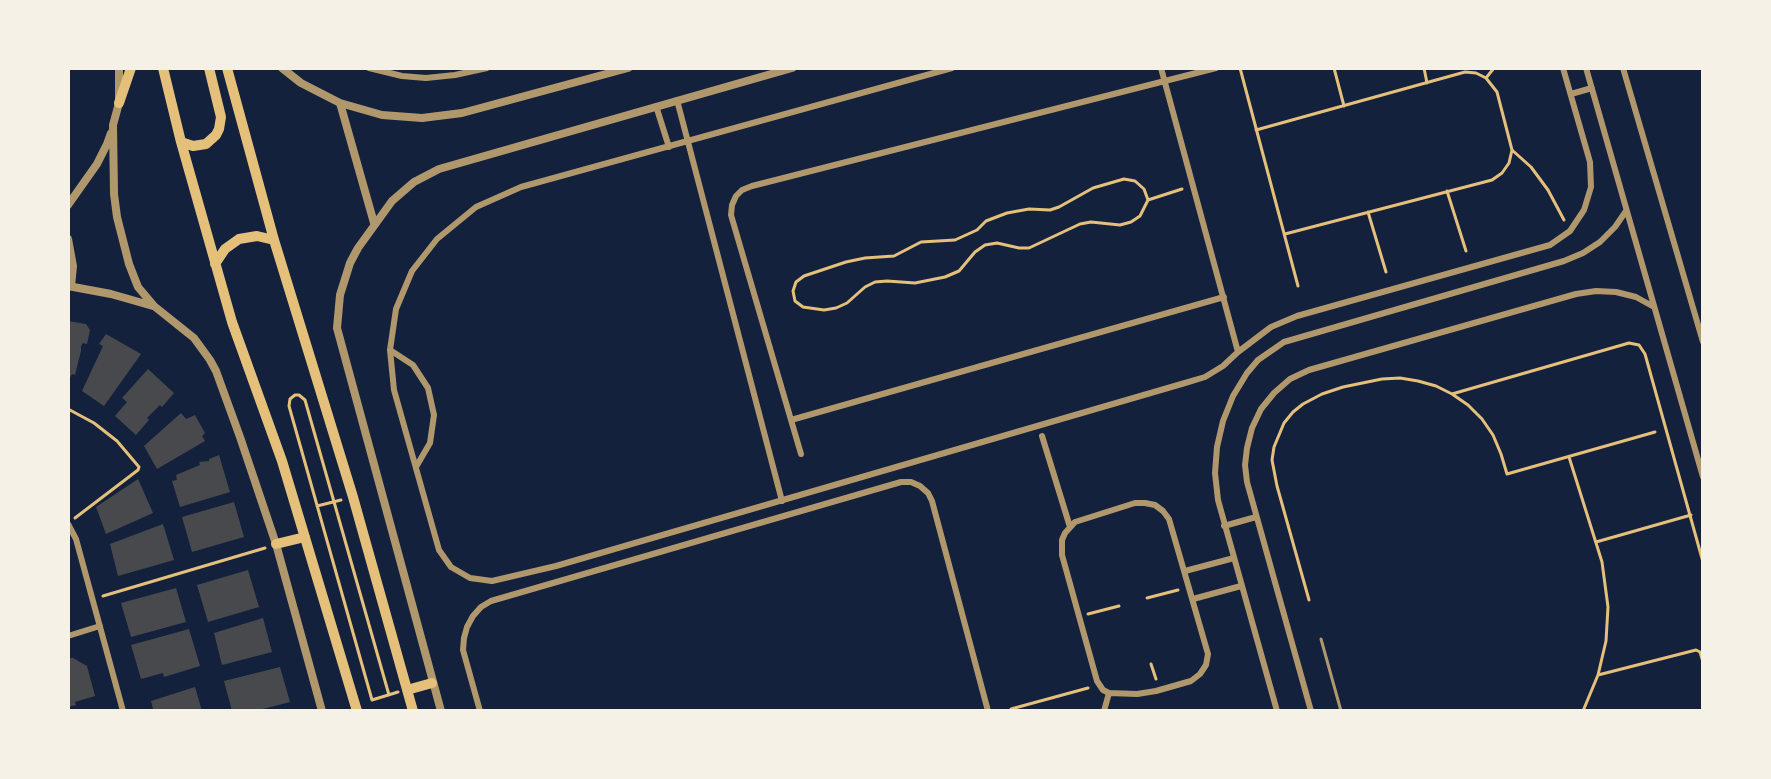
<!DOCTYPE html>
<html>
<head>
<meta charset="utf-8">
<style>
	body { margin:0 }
	#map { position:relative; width:1771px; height:779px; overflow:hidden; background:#14213d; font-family:"DM Sans",sans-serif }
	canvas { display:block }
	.frame { position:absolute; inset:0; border:70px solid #f6f1e7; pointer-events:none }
</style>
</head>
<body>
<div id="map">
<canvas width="1771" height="779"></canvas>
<div class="frame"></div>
</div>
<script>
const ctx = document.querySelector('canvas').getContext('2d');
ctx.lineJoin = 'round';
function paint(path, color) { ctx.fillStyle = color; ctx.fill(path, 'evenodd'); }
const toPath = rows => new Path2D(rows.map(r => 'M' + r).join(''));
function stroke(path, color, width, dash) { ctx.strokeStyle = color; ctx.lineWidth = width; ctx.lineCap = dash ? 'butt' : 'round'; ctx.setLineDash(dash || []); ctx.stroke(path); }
const building = toPath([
	[68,321,86,324,90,330,87,344,83,343,81,346,81,351,75,375,72,374,68,381],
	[106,334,141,354,104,406,82,391,103,346,99,344],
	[148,369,174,393,162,407,160,405,147,418,149,420,136,435,115,416,127,402,122,398],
	[181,413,186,419,195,415,205,433,202,436,205,441,157,469,144,446],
	[219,455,230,492,180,507,172,481,177,480,176,475,200,465,199,462,209,461,209,459],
	[138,479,153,513,106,534,96,507],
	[234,502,244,537,192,552,182,517],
	[163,524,174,560,118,576,110,544],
	[248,570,259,607,208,622,197,585],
	[176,588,186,622,131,637,121,603],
	[263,618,272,652,222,665,214,633],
	[189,629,200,666,164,677,163,673,141,679,131,645],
	[68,658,73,658,87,666,95,696,75,702,76,705,68,707],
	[280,667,290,702,255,711,232,711,224,681],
	[195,687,202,711,148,711,153,709,151,701]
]);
const path = toPath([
	[1240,68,1298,286],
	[1334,68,1344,106],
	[1424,68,1427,83],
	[1486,78,1494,68],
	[1256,130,1465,72,1476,73,1486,78,1497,92,1512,150,1509,163,1502,173,1492,180,1285,234],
	[1512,150,1531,167,1548,190,1564,220],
	[1124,179,1135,181,1144,189,1148,200,1140,216,1131,222,1120,225,1091,222,1080,224,1029,248,1019,248,997,243,985,245,975,252,959,271,945,277,915,283,887,281,875,282,865,287,847,303,836,308,824,310,803,307,795,301,793,291,796,282,804,276,846,262,865,258,894,256,921,242,955,240,977,230,986,221,1007,213,1029,209,1050,210,1059,207,1093,188,1124,179],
	[1447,191,1466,251],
	[1148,200,1182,189],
	[1368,212,1386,272],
	[1452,394,1629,343,1639,345,1645,354,1703,562],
	[68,409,94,423,117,441,139,467,138,470,75,518],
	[1569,457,1602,562,1608,607,1606,641,1598,675,1583,711],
	[317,506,341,500],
	[1596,542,1691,515],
	[103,596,265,548],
	[1147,598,1178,590],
	[1309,600,1277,486,1272,460,1274,447,1284,423,1293,412,1303,404,1322,394,1343,387,1382,379,1400,378,1418,381,1436,386,1452,394,1468,405,1482,419,1493,435,1501,454,1507,474,1655,432],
	[1088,614,1119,606],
	[1151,664,1156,679],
	[1598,675,1696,650,1700,652,1703,662],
	[389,695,305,400,299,395,295,395,290,399,289,406,372,700,398,692],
	[1011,709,1088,688]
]);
const service = toPath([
	[1321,639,1341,711]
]);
const minor = toPath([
	[369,68,402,76,426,78,455,75,487,68],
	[952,68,521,187,476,207,437,239,412,271,396,309,390,350,394,390,439,550,451,567,470,578,492,581,556,566,1185,383,1205,377,1223,366,1238,352,1271,327,1297,316,1550,245,1570,231,1584,210,1591,187,1590,162,1563,68],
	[1161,68,1238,352],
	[1586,68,1703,477],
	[1623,68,1703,342],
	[1571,94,1592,88],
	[677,100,782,501],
	[656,106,669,147],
	[390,350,413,365,428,388,434,415,430,443,416,467],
	[791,420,1224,297],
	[1042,436,1070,527],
	[801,454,731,215,732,205,736,196,742,190,752,186,1216,68],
	[1135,503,1145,503,1155,505,1163,511,1169,519,1208,654,1206,665,1200,674,1191,681,1156,691,1137,694,1109,693,1103,690,1097,681,1062,555,1062,540,1065,533,1075,522,1135,503],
	[68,524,76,539,123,711],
	[1224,526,1256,517],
	[1185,571,1234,558],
	[1193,599,1241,586],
	[68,636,100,626],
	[480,711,463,650,464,638,467,627,473,616,481,607,491,601,901,482,911,482,920,486,928,493,932,501,988,711],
	[1104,711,1109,693],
	[1277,711,1218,500,1215,473,1217,447,1223,421,1233,396,1247,373,1258,360,1284,342,1564,261,1583,253,1600,242,1615,227,1626,211],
	[1311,711,1247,482,1245,465,1247,448,1252,428,1261,409,1274,393,1290,379,1309,370,1576,294,1596,291,1616,292,1636,297,1654,307]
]);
const tertiary = toPath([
	[119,68,119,103,113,125,114,194,117,217,129,264,138,287,154,306,194,338,210,360,216,371,240,437,276,544,322,711],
	[282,68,301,83,340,103,382,115,422,118,462,113,628,68],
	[340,103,374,223],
	[68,205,97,164,107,144,111,133],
	[68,239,73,266,71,286],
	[68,286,111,294,153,306],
	[441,711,337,328,340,295,350,263,358,248,392,201,414,182,439,169,792,68]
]);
const primary = toPath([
	[163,68,181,142,232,322,282,461,357,711],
	[227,68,274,240,353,497,413,711],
	[119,103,131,68],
	[181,142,193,146,206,144,216,135,219,129,221,117,209,68],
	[215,264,225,249,239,239,257,236,274,240],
	[276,544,305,537],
	[407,690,432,683]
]);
paint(building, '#48494c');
stroke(path, '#e5c07b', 3);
stroke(service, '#b1986c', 3);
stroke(minor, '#b1986c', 6);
stroke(tertiary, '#b1986c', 8);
stroke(primary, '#e5c07b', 10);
</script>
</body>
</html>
